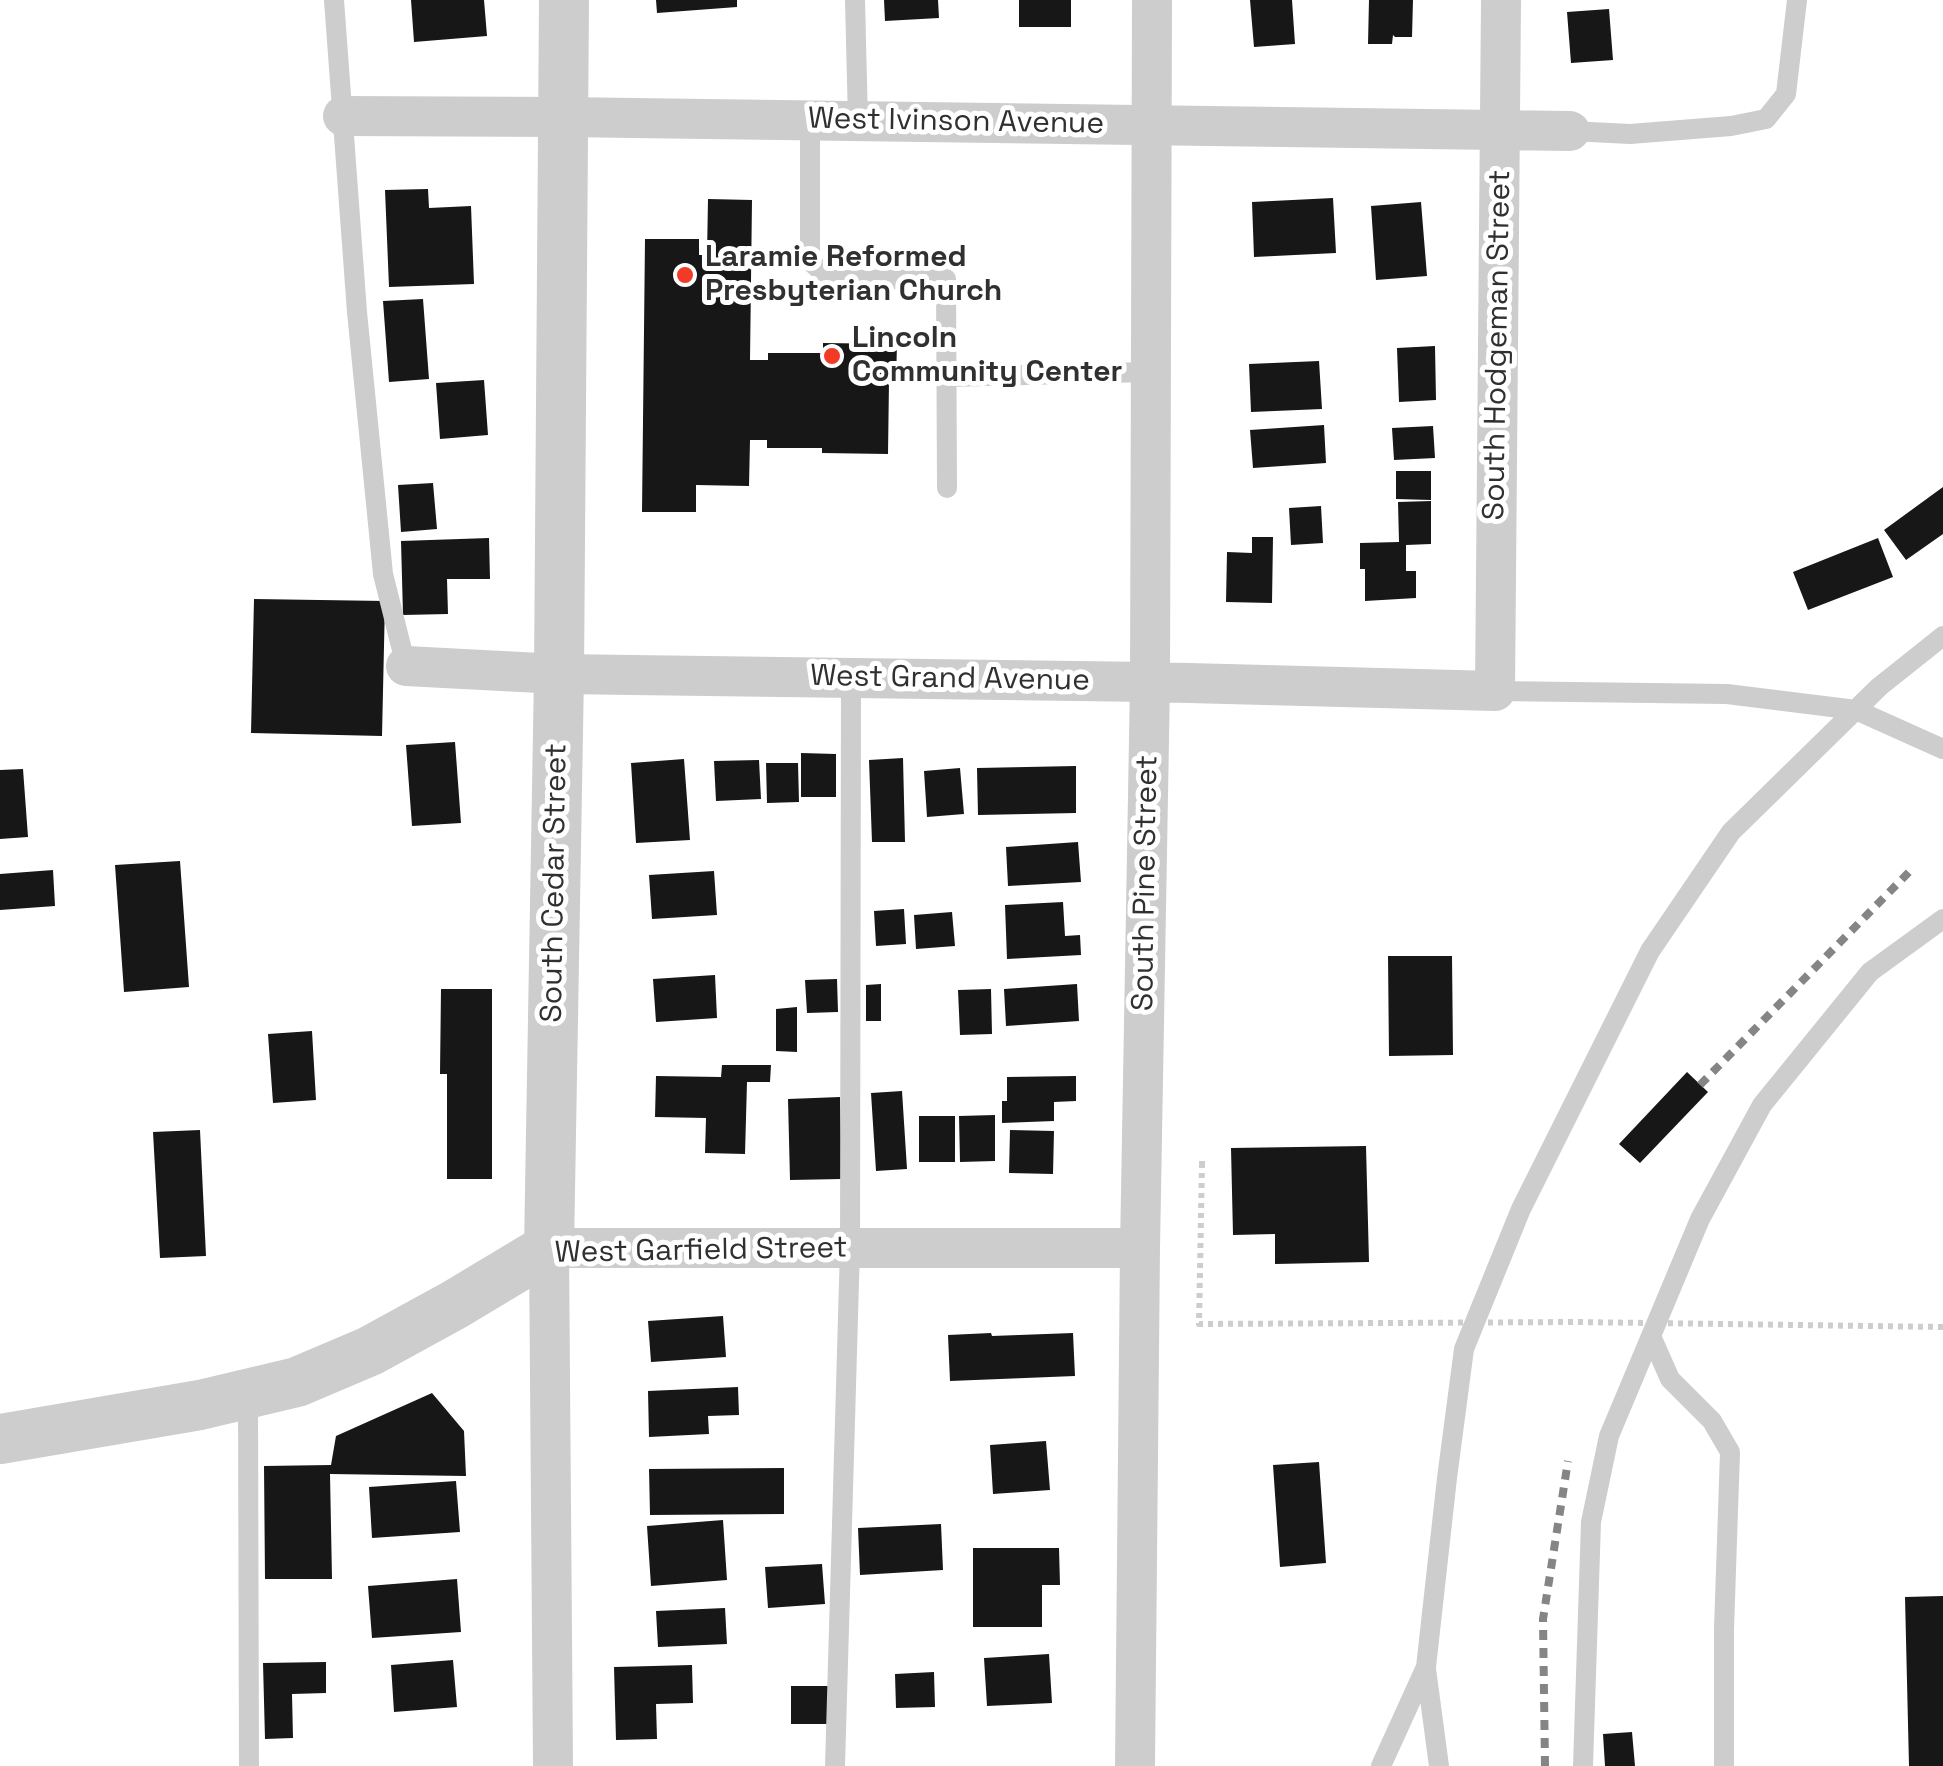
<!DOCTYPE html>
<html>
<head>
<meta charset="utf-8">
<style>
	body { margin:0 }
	canvas { display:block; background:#fff }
</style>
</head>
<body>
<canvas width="1943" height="1766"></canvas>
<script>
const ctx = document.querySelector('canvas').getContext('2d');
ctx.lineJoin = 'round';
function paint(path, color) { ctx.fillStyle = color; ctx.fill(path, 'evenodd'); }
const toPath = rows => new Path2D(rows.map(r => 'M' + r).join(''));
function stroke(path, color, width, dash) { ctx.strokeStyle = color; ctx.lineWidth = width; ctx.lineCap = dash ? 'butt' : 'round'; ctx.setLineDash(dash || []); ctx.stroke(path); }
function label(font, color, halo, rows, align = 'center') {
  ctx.font = font + ' "Space Grotesk",sans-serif'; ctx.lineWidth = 10; ctx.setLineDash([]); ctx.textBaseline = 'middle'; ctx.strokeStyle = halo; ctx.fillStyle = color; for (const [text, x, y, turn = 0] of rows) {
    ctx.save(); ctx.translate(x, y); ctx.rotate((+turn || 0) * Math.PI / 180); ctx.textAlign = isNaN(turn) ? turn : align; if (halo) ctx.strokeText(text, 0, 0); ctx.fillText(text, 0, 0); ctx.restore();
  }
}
const building = toPath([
	[411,0,484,0,487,36,414,42],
	[656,0,737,0,737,7,657,13],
	[884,0,938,0,939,18,885,21],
	[1019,0,1071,0,1071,27,1019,27],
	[1250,0,1292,0,1295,44,1254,47],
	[1369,0,1413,0,1412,37,1395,37,1393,35,1392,44,1368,44],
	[1609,9,1613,60,1571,63,1567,12],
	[428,189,429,208,471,206,474,284,389,287,385,190],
	[1333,198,1336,253,1254,257,1252,202],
	[708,199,752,200,750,360,768,360,768,353,823,353,823,343,897,344,896,381,889,381,888,454,822,453,822,448,767,448,767,440,750,440,749,486,696,485,696,512,642,512,645,239,699,239,699,255,707,255],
	[1421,202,1427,276,1376,280,1371,206],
	[423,299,429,379,389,382,383,301],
	[1435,346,1436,400,1399,402,1397,348],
	[1319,361,1322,409,1251,412,1249,364],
	[484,380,488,435,440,439,436,383],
	[1324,425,1326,463,1253,468,1250,430],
	[1433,426,1435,458,1394,460,1392,428],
	[1396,471,1431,471,1431,500,1396,499],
	[433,483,437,529,401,532,398,485],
	[1943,487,1943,534,1906,560,1884,530],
	[1431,501,1431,544,1406,545,1406,571,1416,571,1416,598,1365,601,1365,569,1360,569,1360,543,1399,542,1398,502],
	[1321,506,1323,543,1291,545,1289,508],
	[1252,537,1273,537,1272,603,1226,602,1227,552,1252,553],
	[489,538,490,579,447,579,448,614,403,615,401,541],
	[1878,538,1893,577,1808,610,1793,572],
	[254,599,385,601,382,736,251,733],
	[455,742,461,823,412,826,406,745],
	[801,753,836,754,836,797,801,797],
	[903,758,905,842,872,842,869,760],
	[684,759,690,840,636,843,631,763],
	[759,760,761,799,716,801,714,761],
	[766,763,798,763,799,802,767,803],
	[1076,766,1076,813,978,815,977,768],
	[960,768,964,814,927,817,924,771],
	[23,769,28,837,0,839,0,770],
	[1078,842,1081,882,1008,886,1006,847],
	[180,861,189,987,124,992,115,865],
	[53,870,55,906,0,910,0,874],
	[714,871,717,915,652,919,649,875],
	[1063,902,1065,936,1080,935,1081,955,1007,959,1005,905],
	[904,909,906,944,876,946,874,911],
	[952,912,955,946,916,949,914,915],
	[1388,956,1452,956,1453,1055,1389,1056],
	[715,975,717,1018,656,1022,653,979],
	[837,979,838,1012,807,1013,805,980],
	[881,984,881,1021,866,1021,866,985],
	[1077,984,1079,1021,1006,1026,1004,989],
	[441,989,492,989,492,1179,447,1179,447,1074,440,1074],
	[991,989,992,1034,960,1035,958,990],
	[797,1007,797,1052,776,1051,776,1009],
	[312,1031,316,1100,273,1103,268,1034],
	[722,1065,771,1065,770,1082,747,1082,745,1154,705,1153,706,1118,655,1117,656,1076,721,1077],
	[1687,1072,1708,1092,1640,1163,1619,1144],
	[1076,1076,1076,1101,1054,1102,1054,1121,1002,1123,1002,1101,1007,1101,1007,1077],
	[902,1091,907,1169,876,1171,871,1093],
	[840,1097,842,1179,790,1180,788,1099],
	[995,1115,995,1161,960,1162,959,1116],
	[919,1116,955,1116,955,1162,919,1162],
	[200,1130,206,1256,160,1258,153,1132],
	[1010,1130,1054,1131,1053,1174,1009,1173],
	[1366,1146,1369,1262,1275,1264,1275,1234,1233,1235,1231,1148],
	[723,1316,726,1357,651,1362,648,1321],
	[991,1333,992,1336,1073,1333,1075,1376,950,1381,948,1335],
	[738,1387,739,1415,708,1416,709,1434,649,1437,648,1391],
	[432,1393,464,1431,466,1476,330,1474,332,1579,265,1579,264,1466,331,1465,336,1436],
	[1046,1441,1050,1490,993,1494,990,1445],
	[1319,1462,1326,1563,1280,1567,1273,1465],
	[784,1468,784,1514,650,1515,649,1469],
	[456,1481,460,1532,372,1538,369,1487],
	[723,1520,727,1580,651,1586,647,1526],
	[941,1524,943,1570,860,1575,858,1528],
	[973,1548,1059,1548,1060,1585,1042,1585,1042,1627,973,1627],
	[822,1564,825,1604,768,1608,765,1567],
	[457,1579,461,1632,372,1638,368,1586],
	[1943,1596,1943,1766,1909,1766,1905,1597],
	[725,1608,727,1644,658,1647,656,1611],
	[1049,1654,1052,1703,987,1706,984,1658],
	[453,1660,457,1707,394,1712,391,1665],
	[326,1662,326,1693,292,1694,293,1738,265,1739,263,1663],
	[692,1665,693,1703,656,1704,657,1739,616,1740,614,1667],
	[934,1672,935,1707,896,1708,895,1674],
	[791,1686,828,1686,828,1724,791,1724],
	[1632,1732,1635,1766,1605,1766,1603,1734]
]);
const path = toPath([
	[1202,1163,1202,1161]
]);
const service = toPath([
	[334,0,357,312,383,574,406,666],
	[855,0,858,121],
	[810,120,810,261,831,280,946,279,947,488],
	[1570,131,1630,134,1731,126,1766,119,1786,94,1797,0],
	[946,377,1150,372],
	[1495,691,1727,694,1856,710,1943,749],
	[248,1396,249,1766],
	[1426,1669,1439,1766],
	[835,1766,850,1248,851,678],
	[1381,1766,1426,1667,1447,1478,1464,1349,1521,1209,1650,951,1731,832,1879,687,1943,636],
	[1583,1766,1591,1522,1609,1436,1651,1336],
	[1724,1766,1724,1629,1730,1452,1712,1421,1670,1379,1651,1336,1700,1219,1762,1105,1870,972,1943,919]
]);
const minor = toPath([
	[343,116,562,117,1570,131],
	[406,666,559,674,1150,682,1495,691,1501,0],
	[553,1766,549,1248,1140,1248],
	[1135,1766,1140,1248,1150,682,1152,0]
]);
const tertiary = toPath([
	[0,1439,200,1405,297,1382,370,1351,454,1305,549,1248,559,674,564,0]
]);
const rail = toPath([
	[1700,1085,1912,869],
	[1545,1766,1543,1619,1568,1461]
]);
const pathBridge = toPath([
	[1202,1163,1199,1324,1575,1322,1943,1327]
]);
const markers = [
	[685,275,10,"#f23a27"],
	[832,356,10,"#f23a27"]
];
const streetNames = [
	["West Ivinson Avenue",956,122,1],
	["South Hodgeman Street",1498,345,-89],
	["West Grand Avenue",950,679,1],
	["South Cedar Street",555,883,-89],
	["South Pine Street",1146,883,-89],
	["West Garfield Street",701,1251,-1]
];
const poiNames = [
	["Laramie Reformed",705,258],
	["Presbyterian Church",705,292],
	["Lincoln",852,339],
	["Community Center",852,373]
];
paint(building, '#171717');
stroke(path, '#cdcdcd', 6, [5, 5]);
stroke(service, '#cdcdcd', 20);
stroke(minor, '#cdcdcd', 40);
stroke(tertiary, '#cdcdcd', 50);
stroke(rail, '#858585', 8, [10, 8]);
stroke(pathBridge, '#cdcdcd', 6, [5, 5]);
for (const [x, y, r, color] of markers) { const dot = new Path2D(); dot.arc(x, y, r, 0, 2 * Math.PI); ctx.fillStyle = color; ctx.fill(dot); stroke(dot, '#fff', 4); }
label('30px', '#303030', '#fff', streetNames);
label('bold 30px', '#303030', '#fff', poiNames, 'left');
</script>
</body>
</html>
